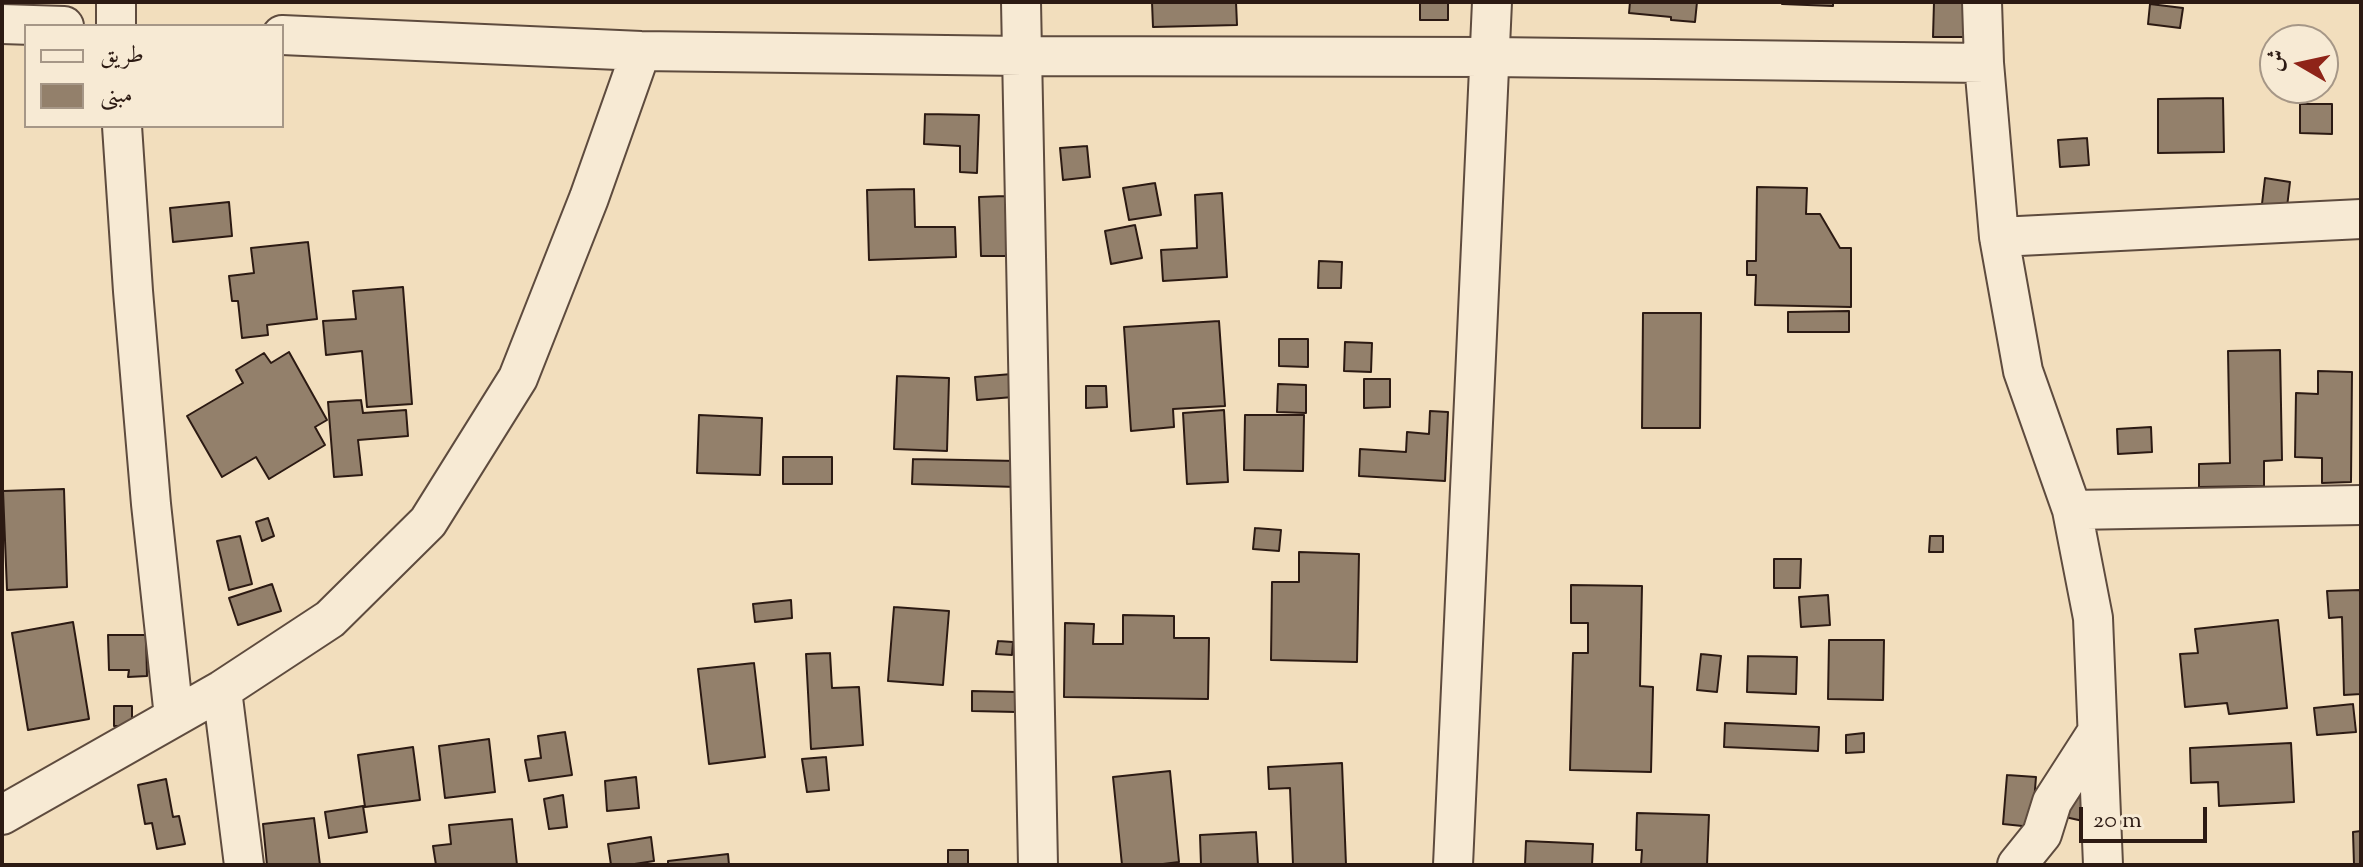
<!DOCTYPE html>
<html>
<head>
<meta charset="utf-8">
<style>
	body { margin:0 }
	#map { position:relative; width:2363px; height:867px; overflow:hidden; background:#f2debd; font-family:"Sorts Mill Goudy",Amiri,serif }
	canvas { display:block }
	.frame { position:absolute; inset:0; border:4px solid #2c1a13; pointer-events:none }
	.legend { position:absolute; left:24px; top:24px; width:260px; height:104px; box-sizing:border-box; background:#f7ead4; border:2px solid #a69787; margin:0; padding:10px 14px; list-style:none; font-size:24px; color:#2c1a13 }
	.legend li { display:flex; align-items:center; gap:16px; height:40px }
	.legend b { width:40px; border:2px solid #a69787 }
	.north { position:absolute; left:2259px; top:24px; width:80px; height:80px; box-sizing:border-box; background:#f7ead4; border:2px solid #a69787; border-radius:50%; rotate:279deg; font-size:22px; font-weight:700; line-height:32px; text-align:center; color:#2c1a13 }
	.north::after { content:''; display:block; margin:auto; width:28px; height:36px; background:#8f2418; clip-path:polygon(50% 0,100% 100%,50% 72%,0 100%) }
	.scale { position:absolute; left:2079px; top:807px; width:128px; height:36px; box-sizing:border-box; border:4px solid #2c1a13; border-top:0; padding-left:10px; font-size:24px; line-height:28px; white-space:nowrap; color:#2c1a13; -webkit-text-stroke:6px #f7ead4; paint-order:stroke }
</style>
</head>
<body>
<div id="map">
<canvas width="2363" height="867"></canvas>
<div class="frame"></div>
<ul class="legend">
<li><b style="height:10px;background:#f7ead4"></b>طريق</li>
<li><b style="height:22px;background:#93806b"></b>مبنى</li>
</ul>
<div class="north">ش</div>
<div class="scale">20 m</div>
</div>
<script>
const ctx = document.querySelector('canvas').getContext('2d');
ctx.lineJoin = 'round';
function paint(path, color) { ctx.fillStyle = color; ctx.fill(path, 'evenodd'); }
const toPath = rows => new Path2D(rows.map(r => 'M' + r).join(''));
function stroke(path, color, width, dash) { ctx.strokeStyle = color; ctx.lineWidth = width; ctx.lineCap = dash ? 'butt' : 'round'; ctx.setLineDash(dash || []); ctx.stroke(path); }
const building = toPath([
	[1152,2,1236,2,1237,25,1153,27,1152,2],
	[1420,2,1448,2,1448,20,1420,20,1420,2],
	[1630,2,1697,2,1695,22,1671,20,1671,17,1629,13,1630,2],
	[1782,2,1833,2,1833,6,1782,4,1782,2],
	[1934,2,1964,2,1964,37,1933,37,1934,2],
	[2150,4,2183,8,2180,28,2148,24,2150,4],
	[2223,98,2224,152,2158,153,2158,99,2223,98],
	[2300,104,2332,104,2332,134,2300,133,2300,104],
	[925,114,979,115,977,173,960,172,960,146,924,144,925,114],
	[2087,138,2089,165,2060,167,2058,140,2087,138],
	[1087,146,1090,177,1063,180,1060,148,1087,146],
	[2265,178,2290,182,2287,207,2262,204,2265,178],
	[1155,183,1161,215,1129,220,1123,188,1155,183],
	[1757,187,1807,188,1806,214,1820,214,1840,248,1851,248,1851,307,1755,305,1756,275,1747,275,1747,261,1756,261,1757,187],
	[914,189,915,227,955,227,956,257,869,260,867,190,914,189],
	[1222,193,1227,277,1163,281,1161,250,1197,248,1195,195,1222,193],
	[1005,196,1008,256,981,256,979,197,1005,196],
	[229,202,232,236,173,242,170,208,229,202],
	[1135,225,1142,258,1111,264,1105,231,1135,225],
	[308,242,317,319,267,325,268,335,242,338,238,301,232,301,229,276,254,273,251,248,308,242],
	[1319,261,1342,262,1341,288,1318,288,1319,261],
	[403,287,412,404,367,407,362,351,326,355,323,321,356,319,353,291,403,287],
	[1849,311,1849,332,1788,332,1788,312,1849,311],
	[1643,313,1701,313,1700,428,1642,428,1643,313],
	[1219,321,1225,406,1173,409,1174,427,1131,431,1124,327,1219,321],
	[1279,339,1308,339,1308,367,1279,366,1279,339],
	[1345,342,1372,343,1371,372,1344,371,1345,342],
	[2280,350,2282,460,2264,461,2264,486,2199,487,2199,464,2230,463,2228,351,2280,350],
	[289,352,327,420,315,427,325,445,269,479,256,457,222,477,187,416,243,383,236,370,264,353,271,363,289,352],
	[2318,371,2352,372,2351,482,2322,483,2322,458,2295,457,2296,393,2318,394,2318,371],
	[1012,374,1013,397,977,400,975,377,1012,374],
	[897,376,949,378,947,451,894,449,897,376],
	[1364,379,1390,379,1390,407,1364,408,1364,379],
	[1278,384,1306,385,1306,413,1277,412,1278,384],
	[1086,386,1106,386,1107,407,1086,408,1086,386],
	[361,400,363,413,406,410,408,436,358,440,362,475,334,477,328,402,361,400],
	[1224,410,1228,482,1187,484,1183,413,1224,410],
	[1430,411,1448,412,1445,481,1359,476,1360,449,1406,452,1407,432,1429,434,1430,411],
	[699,415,762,418,760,475,697,473,699,415],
	[1245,415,1304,415,1303,471,1244,470,1245,415],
	[2151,427,2152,452,2118,454,2117,429,2151,427],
	[783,457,832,457,832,484,783,484,783,457],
	[913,459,1018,461,1017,487,912,484,913,459],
	[64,489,67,587,7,590,3,491,64,489],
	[268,518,274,536,262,541,256,522,268,518],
	[1255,528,1281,530,1279,551,1253,549,1255,528],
	[240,536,252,584,229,590,217,541,240,536],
	[1930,536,1943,536,1943,552,1929,552,1930,536],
	[1299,552,1359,554,1357,662,1271,660,1272,582,1299,582,1299,552],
	[1774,559,1801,559,1800,588,1774,588,1774,559],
	[272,584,281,611,238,625,229,598,272,584],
	[1571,585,1642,586,1640,686,1653,687,1651,772,1570,770,1573,653,1588,653,1588,623,1571,623,1571,585],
	[2361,590,2361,694,2344,695,2342,617,2329,618,2327,591,2361,590],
	[1828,595,1830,625,1801,627,1799,597,1828,595],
	[791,600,792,618,755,622,753,604,791,600],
	[894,607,949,611,943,685,888,681,894,607],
	[1123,615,1174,616,1174,638,1209,638,1208,699,1064,697,1065,623,1094,624,1093,644,1123,644,1123,615],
	[2278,620,2287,708,2229,714,2227,703,2185,707,2180,654,2198,653,2195,629,2278,620],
	[73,622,89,719,28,730,12,633,73,622],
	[108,635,146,635,147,676,128,677,129,670,109,670,108,635],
	[1829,640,1884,640,1883,700,1828,699,1829,640],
	[998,641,1013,642,1012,655,996,654,998,641],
	[830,653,832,688,859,687,863,745,811,749,806,654,830,653],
	[1701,654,1721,656,1717,692,1697,690,1701,654],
	[1748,656,1797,657,1796,694,1747,692,1748,656],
	[754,663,765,757,709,764,698,669,754,663],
	[972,691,1017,692,1016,712,972,711,972,691],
	[2353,704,2356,732,2317,735,2314,708,2353,704],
	[114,706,132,706,132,726,114,726,114,706],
	[1725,723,1819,727,1818,751,1724,747,1725,723],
	[565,732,572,775,529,781,525,760,541,758,538,736,565,732],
	[1864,733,1864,752,1846,753,1846,735,1864,733],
	[489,739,495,792,445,798,439,746,489,739],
	[2291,743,2294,802,2219,806,2218,782,2191,783,2190,748,2291,743],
	[413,747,420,800,365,807,358,755,413,747],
	[826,757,829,790,807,792,802,759,826,757],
	[1342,763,1346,865,1293,865,1290,788,1269,789,1268,767,1342,763],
	[1170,771,1179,862,1155,865,1122,865,1113,777,1170,771],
	[2007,775,2036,777,2032,827,2003,824,2007,775],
	[636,777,639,808,607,811,605,781,636,777],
	[166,779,173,817,179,816,185,844,157,849,152,823,145,824,138,785,166,779],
	[2070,792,2088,797,2083,821,2065,817,2070,792],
	[563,795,567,827,549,829,544,799,563,795],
	[363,806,367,832,329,838,325,812,363,806],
	[1637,813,1709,815,1707,865,1641,865,1642,850,1636,850,1637,813],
	[314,818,320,865,267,865,263,824,314,818],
	[512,819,517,865,436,865,433,846,451,844,449,825,512,819],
	[2361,831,2361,865,2354,865,2353,832,2361,831],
	[1256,832,1258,865,1201,865,1200,835,1256,832],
	[651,837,654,861,628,865,611,865,608,844,651,837],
	[1526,841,1593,844,1592,865,1525,865,1526,841],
	[948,850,968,850,968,865,948,865,948,850],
	[728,854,729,865,668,865,668,861,728,854]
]);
const street = toPath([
	[116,2,116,26],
	[1021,2,1038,865],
	[1982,2,1984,63,1999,237,2023,371,2072,510,2093,618,2103,865],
	[2,24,64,26],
	[282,35,641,51,1022,56,1491,57,1984,63],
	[122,126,133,291,151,504,174,717],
	[1999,237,2361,219],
	[2072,510,2361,505],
	[222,690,244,865],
	[2,815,222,690,330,619,428,522,518,378,589,198,641,51],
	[1453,865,1492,2],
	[2017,865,2042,834,2052,802,2097,732]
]);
paint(building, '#93806b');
stroke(building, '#2c1a13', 2);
stroke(street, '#5e4b3e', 42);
stroke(street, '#f7ead4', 38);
</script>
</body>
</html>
